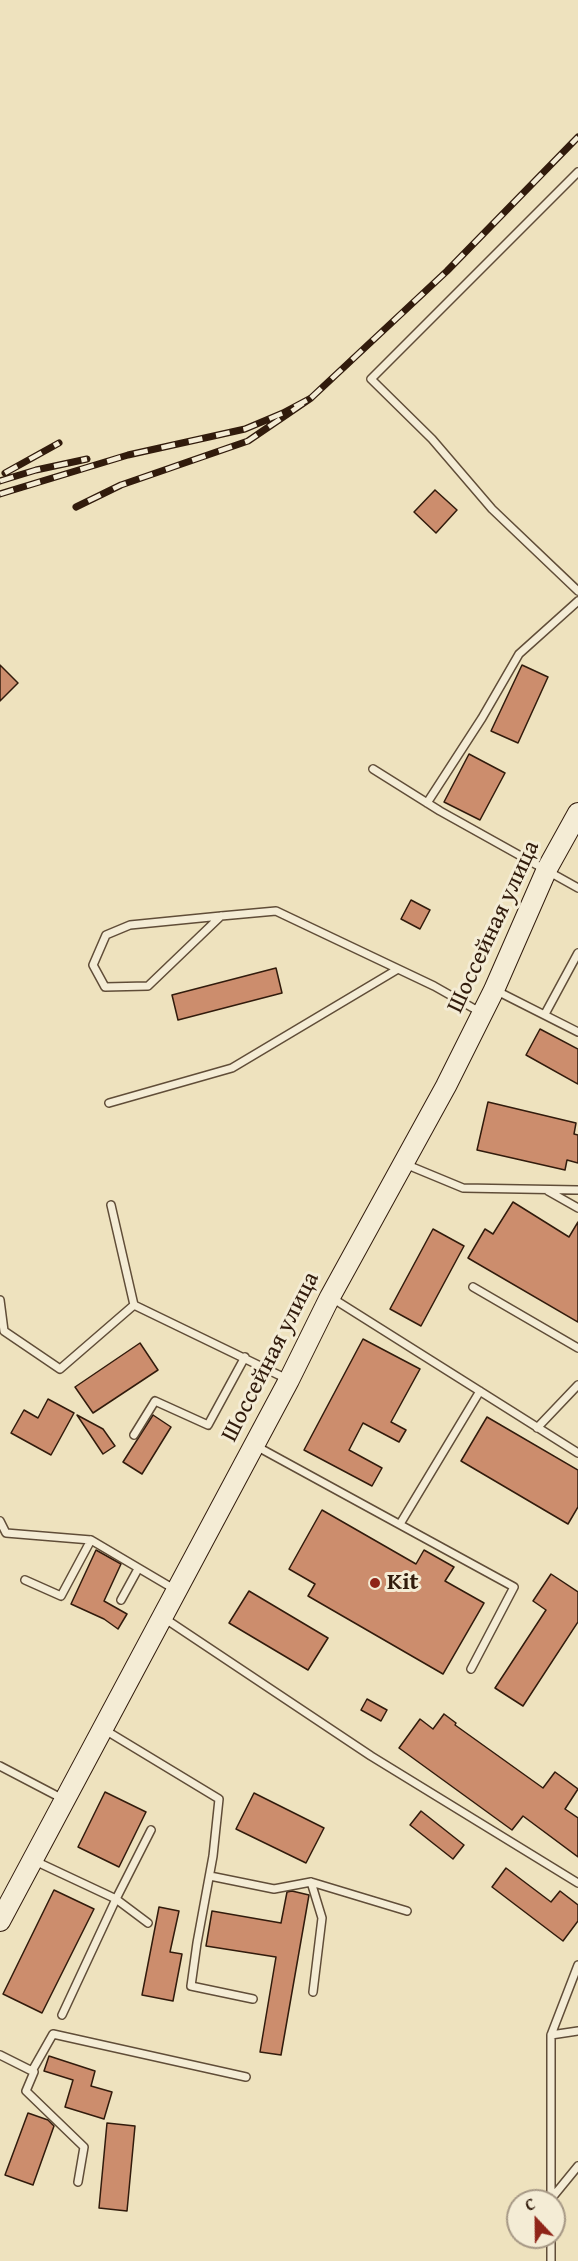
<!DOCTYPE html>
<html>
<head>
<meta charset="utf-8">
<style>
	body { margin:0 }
	#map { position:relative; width:578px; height:2261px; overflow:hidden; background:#eee2be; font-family:"Gentium Book Plus",serif }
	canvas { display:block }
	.north { position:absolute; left:506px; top:2189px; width:60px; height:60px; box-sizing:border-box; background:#f4ecd5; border:2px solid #a69885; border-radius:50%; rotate:338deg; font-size:16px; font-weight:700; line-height:24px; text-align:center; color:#311b0c }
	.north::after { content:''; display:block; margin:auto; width:21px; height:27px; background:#8f2418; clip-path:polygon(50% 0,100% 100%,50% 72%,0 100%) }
</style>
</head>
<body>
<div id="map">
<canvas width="578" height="2261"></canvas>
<div class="north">С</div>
</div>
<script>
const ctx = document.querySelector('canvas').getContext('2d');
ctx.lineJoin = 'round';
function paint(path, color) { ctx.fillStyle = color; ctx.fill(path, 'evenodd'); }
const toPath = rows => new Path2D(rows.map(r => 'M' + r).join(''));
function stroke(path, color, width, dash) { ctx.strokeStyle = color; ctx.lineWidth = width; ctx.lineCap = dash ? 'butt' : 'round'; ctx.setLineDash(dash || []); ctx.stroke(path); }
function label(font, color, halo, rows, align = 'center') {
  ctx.font = font + ' "Gentium Book Plus",serif'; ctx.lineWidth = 6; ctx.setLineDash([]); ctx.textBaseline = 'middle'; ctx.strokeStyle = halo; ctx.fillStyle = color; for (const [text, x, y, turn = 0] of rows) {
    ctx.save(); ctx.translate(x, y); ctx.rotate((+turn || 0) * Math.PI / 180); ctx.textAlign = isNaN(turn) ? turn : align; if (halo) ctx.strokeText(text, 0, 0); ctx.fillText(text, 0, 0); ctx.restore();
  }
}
const building = toPath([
	[435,490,457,510,436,533,414,512,435,490],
	[0,665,18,683,0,701,0,665],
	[522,665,548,677,518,743,491,731,522,665],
	[469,754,505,773,480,820,444,802,469,754],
	[411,900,430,910,420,929,401,919,411,900],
	[276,968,282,993,178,1020,172,995,276,968],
	[540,1029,578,1049,578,1084,526,1055,540,1029],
	[488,1102,576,1123,574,1134,578,1135,578,1163,567,1160,565,1170,477,1150,488,1102],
	[513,1202,569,1237,578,1222,578,1322,468,1258,485,1229,493,1234,513,1202],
	[433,1229,464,1246,421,1326,390,1309,433,1229],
	[363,1339,420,1369,391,1422,406,1430,399,1442,363,1423,349,1450,382,1468,372,1486,304,1450,363,1339],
	[140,1343,158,1370,93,1413,75,1387,140,1343],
	[48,1399,74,1413,51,1455,11,1433,24,1410,38,1418,48,1399],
	[77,1415,103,1429,115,1446,103,1454,77,1415],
	[153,1415,171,1427,142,1474,123,1462,153,1415],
	[487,1417,578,1470,578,1507,568,1524,461,1461,487,1417],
	[322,1510,416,1564,424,1550,454,1567,445,1581,484,1603,443,1674,308,1596,315,1584,289,1569,322,1510],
	[96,1550,121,1564,104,1601,127,1614,118,1629,104,1619,71,1604,96,1550],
	[551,1574,578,1592,578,1622,523,1706,495,1688,546,1610,533,1601,551,1574],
	[249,1591,328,1638,308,1670,229,1623,249,1591],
	[367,1699,387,1710,381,1721,361,1710,367,1699],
	[444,1714,456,1723,455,1725,543,1788,555,1772,578,1789,565,1809,578,1818,578,1857,523,1816,512,1830,399,1748,420,1719,433,1729,444,1714],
	[105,1792,146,1812,119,1867,78,1847,105,1792],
	[254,1793,324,1828,306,1863,236,1829,254,1793],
	[421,1811,464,1845,453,1859,410,1825,421,1811],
	[506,1868,551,1902,560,1891,578,1905,578,1921,563,1941,492,1887,506,1868],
	[54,1890,94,1909,42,2013,3,1994,54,1890],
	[292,1891,309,1895,281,2055,260,2052,276,1957,206,1946,212,1911,281,1923,287,1892,292,1891],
	[159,1907,179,1911,170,1952,182,1954,173,2001,142,1995,159,1907],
	[49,2056,95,2071,91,2086,112,2092,104,2119,65,2107,73,2080,44,2071,49,2056],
	[28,2113,48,2120,54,2126,33,2185,5,2175,28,2113],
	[107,2123,135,2126,127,2211,99,2208,107,2123]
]);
const service = toPath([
	[578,172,371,379,432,439,492,509,578,591],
	[373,769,440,811,578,888],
	[427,803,482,718,519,654,578,601],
	[221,916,148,986,105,987,93,965,106,935,130,925,221,916,276,911,434,986,480,1012],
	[495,990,578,1032],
	[545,1014,578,953],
	[109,1103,232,1068,398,969],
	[405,1164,463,1188,578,1190],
	[548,1191,578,1208],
	[111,1205,134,1305],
	[473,1287,578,1348],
	[332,1298,578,1453],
	[0,1300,4,1331,60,1369,134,1305,287,1379],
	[537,1428,578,1385],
	[134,1435,155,1401,208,1425,245,1357],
	[256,1446,514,1587,471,1669],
	[0,1521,6,1533,91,1540,174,1589],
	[400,1524,480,1391],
	[25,1580,61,1596,91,1540],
	[121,1600,138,1569],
	[164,1618,371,1756,578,1883],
	[105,1730,219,1799,213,1856,197,1943,191,1986,253,1999],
	[0,1766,63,1799],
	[35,1861,116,1899,62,2015],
	[210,1876,274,1889,311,1882,407,1911],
	[311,1882,322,1918,313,1992],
	[148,1923,116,1899,151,1830],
	[551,2035,578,2031],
	[0,2055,34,2072,26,2091,84,2147,78,2182],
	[32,2071,53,2034,246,2077],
	[551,2199,578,2166],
	[551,2201,551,2035,578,1965],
	[551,2237,551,2261]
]);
const secondary = toPath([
	[0,1921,289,1380,330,1297,446,1086,494,990,547,869,578,813]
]);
const rail = toPath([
	[311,398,447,271,578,137],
	[5,473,59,443],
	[0,481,36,470,87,459],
	[0,494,128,455,245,429,283,413,311,398,248,441,121,485,76,507]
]);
const markers = [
	[375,1583,6,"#8f2418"]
];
const streetNames = [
	["Шоссейная улица",494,927,-65],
	["Шоссейная улица",271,1357,-63]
];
const poiNames = [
	["Kit",387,1583]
];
paint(building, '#cc8d6d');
stroke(building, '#311b0c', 1.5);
stroke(service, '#604d38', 10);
stroke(secondary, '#311b0c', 22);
stroke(service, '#f4ecd5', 7);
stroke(secondary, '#f4ecd5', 20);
stroke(rail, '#311b0c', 7);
stroke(rail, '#f4ecd5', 4.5, [14]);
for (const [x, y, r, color] of markers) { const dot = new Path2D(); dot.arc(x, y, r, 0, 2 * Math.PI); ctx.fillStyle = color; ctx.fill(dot); stroke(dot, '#f4ecd5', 2); }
label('24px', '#311b0c', '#f4ecd5', streetNames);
label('bold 24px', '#311b0c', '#f4ecd5', poiNames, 'left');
</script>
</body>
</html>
